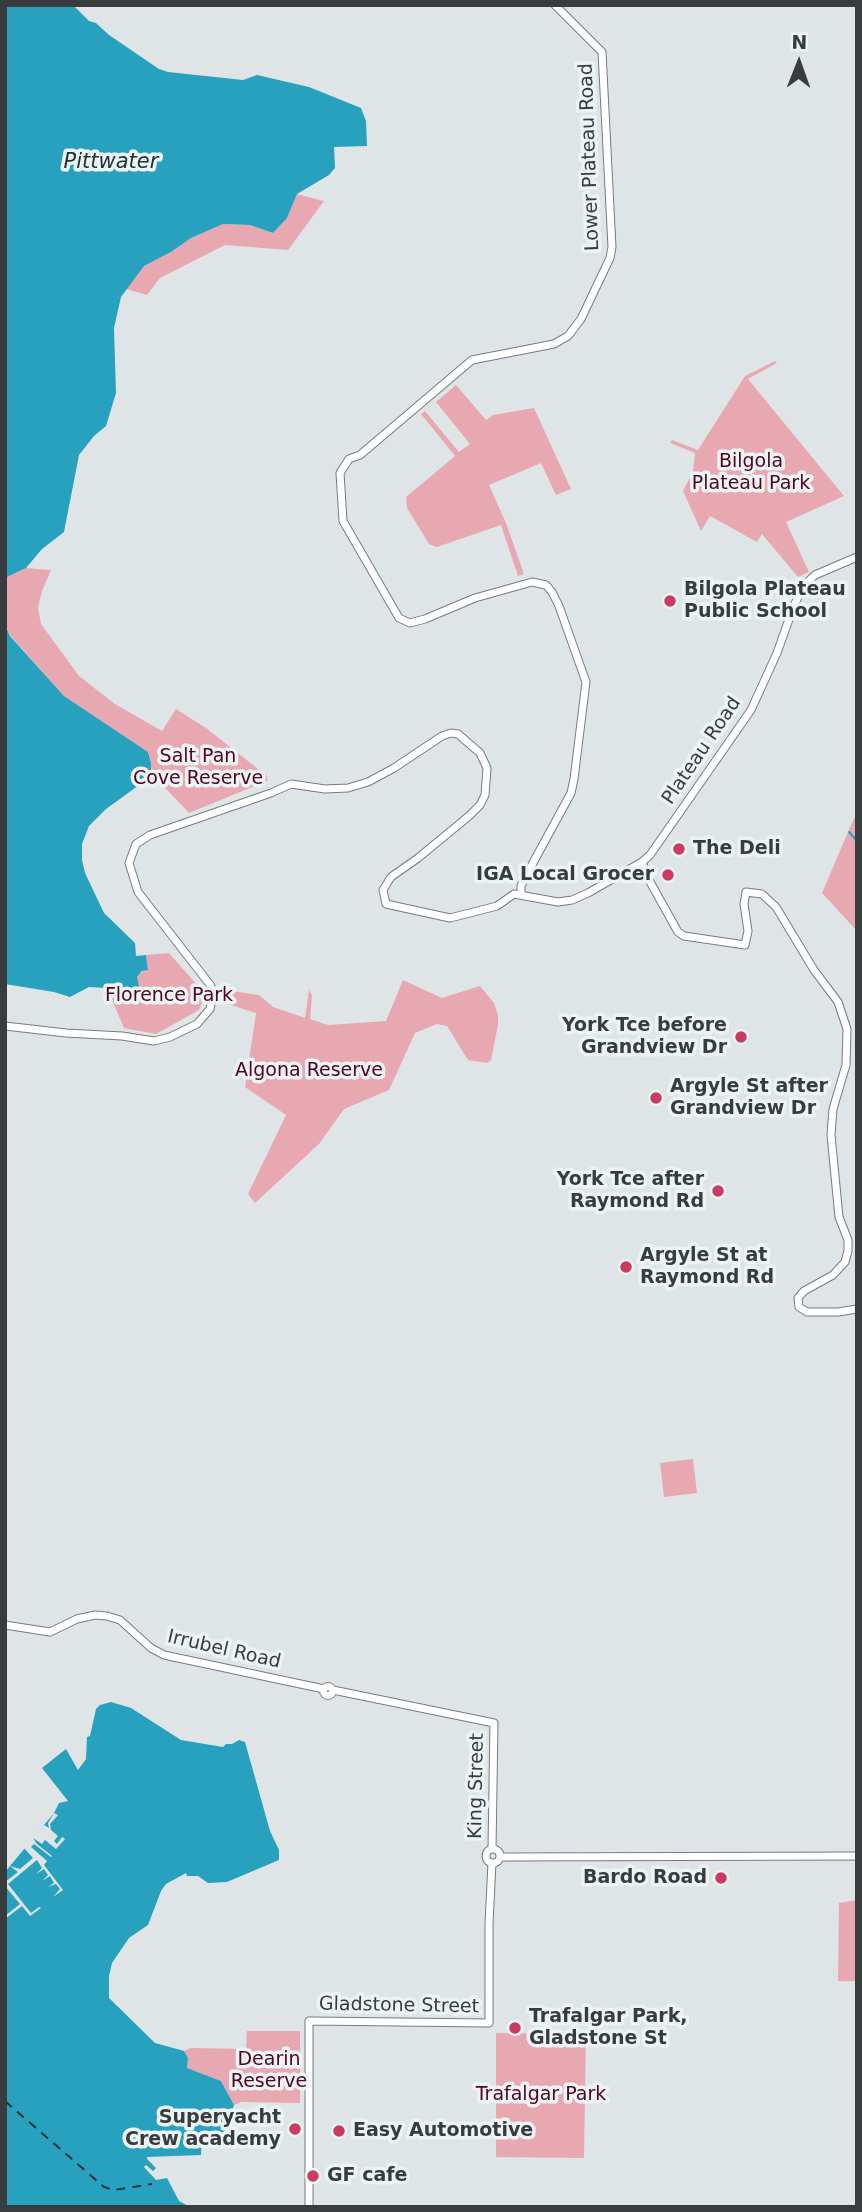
<!DOCTYPE html>
<html>
<head>
<meta charset="utf-8">
<style>
	body { margin:0 }
	#map { position:relative; width:862px; height:2212px; overflow:hidden; background:#dfe5e7; font-family:"DejaVu Sans",sans-serif }
	canvas { display:block }
	.frame { position:absolute; inset:0; border:7px solid #393c3d; pointer-events:none }
	.north { position:absolute; left:764px; top:28px; width:70px; height:70px; -webkit-text-stroke:5px #ecf3f5; paint-order:stroke; rotate:1deg; font-size:19px; font-weight:700; line-height:28px; text-align:center; color:#393c3d }
	.north::after { content:''; display:block; margin:auto; width:24px; height:32px; background:#393c3d; clip-path:polygon(50% 0,100% 100%,50% 72%,0 100%) }
</style>
</head>
<body>
<div id="map">
<canvas width="862" height="2212"></canvas>
<div class="frame"></div>
<div class="north">N</div>
</div>
<script>
const ctx = document.querySelector('canvas').getContext('2d');
ctx.lineJoin = 'round';
function paint(path, color) { ctx.fillStyle = color; ctx.fill(path, 'evenodd'); }
const toPath = rows => new Path2D(rows.map(r => 'M' + r).join(''));
function stroke(path, color, width, dash) { ctx.strokeStyle = color; ctx.lineWidth = width; ctx.lineCap = dash ? 'butt' : 'round'; ctx.setLineDash(dash || []); ctx.stroke(path); }
function label(font, color, halo, rows, align = 'center') {
  ctx.font = font + ' "DejaVu Sans",sans-serif'; ctx.lineWidth = 7; ctx.setLineDash([]); ctx.textBaseline = 'middle'; ctx.strokeStyle = halo; ctx.fillStyle = color; for (const [text, x, y, turn = 0] of rows) {
    ctx.save(); ctx.translate(x, y); ctx.rotate((+turn || 0) * Math.PI / 180); ctx.textAlign = isNaN(turn) ? turn : align; if (halo) ctx.strokeText(text, 0, 0); ctx.fillText(text, 0, 0); ctx.restore();
  }
}
const green = toPath([
	[297,194,324,201,288,250,225,245,160,278,147,295,126,289,144,266,171,252,191,238,223,224,250,225,273,233,287,218],
	[775,361,777,363,748,379,844,496,786,522,809,572,798,577,762,534,757,542,710,516,701,531,683,491,693,472,695,453,670,443,672,440,698,450,745,376],
	[456,385,486,420,493,415,534,408,571,489,556,495,541,463,489,485,506,523,524,574,518,576,501,525,437,547,429,544,407,508,406,497,455,456,421,414,425,411,459,452,470,444,436,402],
	[26,568,51,570,42,591,38,608,41,624,79,676,115,704,162,731,176,709,206,728,267,776,267,781,189,813,151,773,151,763,148,752,64,696,10,635,5,625,5,578],
	[854,818,857,820,857,931,822,893],
	[169,953,205,994,199,1010,156,1034,124,1028,110,995,113,993,141,1001,137,977,143,971,148,969,146,955],
	[403,980,442,998,480,986,494,1003,498,1015,498,1025,491,1060,487,1063,468,1060,447,1026,437,1024,415,1033,389,1090,344,1109,319,1144,255,1203,248,1194,286,1115,245,1087,256,1013,221,1002,226,990,259,995,273,1007,305,1018,309,990,312,995,310,1019,328,1025,386,1021],
	[693,1459,697,1493,664,1497,660,1463],
	[857,1900,857,1981,838,1981,839,1903],
	[247,2031,300,2031,300,2103,242,2102,234,2105,221,2081,187,2068,188,2058,184,2051,191,2048,246,2049],
	[496,2033,586,2034,584,2158,496,2157]
]);
const water = toPath([
	[5,5,74,6,89,21,96,23,109,35,159,69,168,72,243,80,257,75,309,87,361,108,366,121,367,146,334,147,335,168,329,175,297,194,287,218,273,233,250,225,223,224,191,238,171,252,144,266,121,297,114,328,116,393,106,426,94,436,79,455,64,532,42,549,26,568,5,578],
	[5,625,10,636,64,696,148,752,151,763,151,773,142,783,106,809,89,826,82,844,82,860,85,873,104,913,135,943,136,956,146,955,148,970,142,971,137,977,141,996,139,1004,135,1004,132,999,113,993,107,988,89,987,70,997,54,992,5,984],
	[111,1702,131,1708,181,1740,223,1747,226,1744,232,1744,239,1740,245,1742,270,1831,279,1850,279,1860,227,1882,208,1883,198,1876,187,1876,186,1873,166,1884,161,1891,148,1925,129,1938,112,1963,109,1976,109,1998,155,2043,184,2051,188,2058,187,2068,221,2081,234,2105,223,2137,202,2137,201,2155,147,2157,147,2159,156,2168,153,2171,146,2165,144,2167,156,2180,167,2178,179,2201,190,2207,5,2207,5,1872,54,1813,59,1803,68,1801,42,1768,66,1749,78,1770,86,1759,87,1737,90,1736,96,1709,100,1705]
]);
const pier = toPath([
	[54,1813,58,1815,50,1824,51,1830,58,1836,54,1841,57,1844,62,1837,65,1839,56,1849,45,1840,42,1844,33,1838,37,1844,52,1856,51,1857,34,1844,31,1847,47,1861,44,1865,63,1890,53,1897,60,1889,56,1884,48,1887,54,1883,50,1876,42,1881,48,1875,44,1869,36,1874,42,1868,37,1860,8,1884,31,1913,39,1907,41,1908,30,1916,22,1906,5,1919,5,1916,20,1904,5,1886,5,1882,18,1872,10,1866,20,1869,33,1858,24,1848,44,1825,49,1828,48,1823]
]);
const stream = toPath([
	[849,832,857,841]
]);
const ferry = toPath([
	[5,2101,104,2187,114,2190,152,2184]
]);
const tertiary = toPath([
	[642,862,649,880,678,932,684,936,745,945,748,931,744,904,746,892,762,894,776,907,814,970,838,1002,847,1029,846,1065,833,1109,831,1135,839,1217,848,1240,848,1251,845,1262,833,1275,804,1291,798,1298,799,1307,807,1312,838,1312,857,1309],
	[521,895,521,886,528,872,571,793,574,779,586,682,559,606,552,592,546,585,532,582,475,598,425,619,410,623,399,618,343,521,340,473,349,459,360,455,472,360,554,344,568,336,581,319,610,258,612,247,602,52,555,5],
	[5,1026,66,1033,122,1036,154,1041,170,1037,197,1024,210,1009,212,999,211,986,138,892,129,863,136,844,150,835,271,793,291,784,325,789,348,788,368,782,394,768,442,736,451,733,458,734,480,753,487,768,485,795,480,805,469,816,418,858,391,877,383,890,386,904,450,918,497,906,514,894,558,902,572,900,588,893,642,862,650,855,751,710,777,653,793,608,803,586,815,575,857,557],
	[5,1625,50,1632,77,1619,95,1615,107,1616,120,1620,151,1648,164,1655,324,1689],
	'323.5 1691a4.5 4.5 0 1 1 9 0a4.5 4.5 0 1 1-9 0Z',
	[333,1690,494,1723,492,1849],
	'486 1856a7 7 0 1 1 14 0a7 7 0 1 1-14 0Z',
	[500,1857,857,1856],
	[309,2207,309,2021,489,2023,489,1924,492,1863]
]);
const markers = [
	[670,601,7,"#ca3b5f"],
	[679,849,7,"#ca3b5f"],
	[668,875,7,"#ca3b5f"],
	[741,1037,7,"#ca3b5f"],
	[656,1098,7,"#ca3b5f"],
	[718,1191,7,"#ca3b5f"],
	[626,1267,7,"#ca3b5f"],
	[721,1878,7,"#ca3b5f"],
	[515,2028,7,"#ca3b5f"],
	[295,2129,7,"#ca3b5f"],
	[339,2131,7,"#ca3b5f"],
	[313,2176,7,"#ca3b5f"]
];
const streetNames = [
	["Lower Plateau Road",590,157,-92],
	["Plateau Road",702,751,-56],
	["Irrubel Road",224,1650,13],
	["King Street",477,1786,-89],
	["Gladstone Street",399,2006,1]
];
const parkNames = [
	["Bilgola",751,462],
	["Plateau Park",751,484],
	["Salt Pan",198,757],
	["Cove Reserve",198,779],
	["Florence Park",169,996],
	["Algona Reserve",309,1071],
	["Dearin",269,2060],
	["Reserve",269,2082],
	["Trafalgar Park",541,2095]
];
const poiNames = [
	["Bilgola Plateau",684,590],
	["Public School",684,612],
	["The Deli",693,849],
	["IGA Local Grocer",654,875,"right"],
	["York Tce before",727,1026,"right"],
	["Grandview Dr",727,1048,"right"],
	["Argyle St after",670,1087],
	["Grandview Dr",670,1109],
	["York Tce after",704,1180,"right"],
	["Raymond Rd",704,1202,"right"],
	["Argyle St at",640,1256],
	["Raymond Rd",640,1278],
	["Bardo Road",707,1878,"right"],
	["Trafalgar Park,",529,2017],
	["Gladstone St",529,2039],
	["Superyacht",281,2118,"right"],
	["Crew academy",281,2140,"right"],
	["Easy Automotive",353,2131],
	["GF cafe",327,2176]
];
const waterNames = [
	["Pittwater",111,163]
];
paint(green, '#e8a8b1');
paint(water, '#27a1be');
paint(pier, '#dfe5e7');
stroke(stream, '#27a1be', 2);
stroke(ferry, '#1c3036', 2, [9, 7]);
stroke(tertiary, '#767b7d', 9);
stroke(tertiary, '#fff', 7);
for (const [x, y, r, color] of markers) { const dot = new Path2D(); dot.arc(x, y, r, 0, 2 * Math.PI); ctx.fillStyle = color; ctx.fill(dot); stroke(dot, '#ecf3f5', 2.5); }
label('19px', '#393c3d', '#ecf3f5', streetNames);
label('19px', '#54021e', '#ecf3f5', parkNames);
label('bold 19px', '#393c3d', '#ecf3f5', poiNames, 'left');
label('italic 21px', '#1c3036', '#ecf3f5', waterNames);
</script>
</body>
</html>
